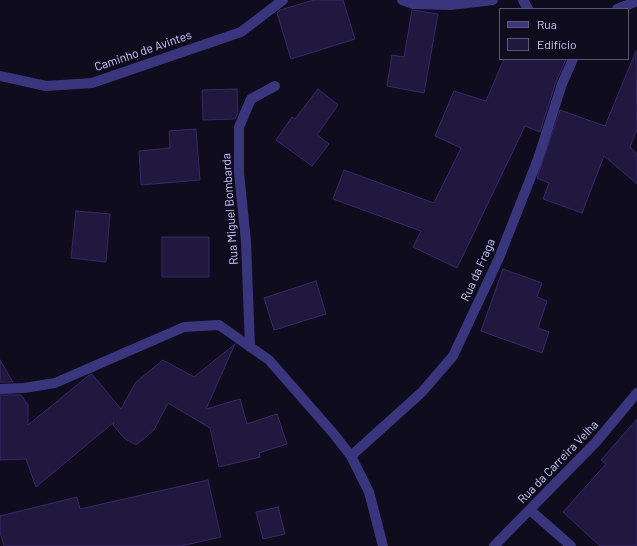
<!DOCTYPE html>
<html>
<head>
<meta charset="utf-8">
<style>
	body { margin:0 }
	#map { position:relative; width:637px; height:546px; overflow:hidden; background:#0f0c1e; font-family:Barlow,sans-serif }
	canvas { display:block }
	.legend { position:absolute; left:499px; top:8px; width:130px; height:52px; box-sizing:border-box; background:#0f0c1e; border:1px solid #5c5778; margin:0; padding:5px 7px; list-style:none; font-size:12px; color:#cfc8ff }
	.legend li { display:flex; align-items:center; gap:8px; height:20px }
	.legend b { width:20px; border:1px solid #5c5778 }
</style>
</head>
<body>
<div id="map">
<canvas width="637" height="546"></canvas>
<ul class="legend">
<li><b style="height:5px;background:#3a367d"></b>Rua</li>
<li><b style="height:11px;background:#20183f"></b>Edifício</li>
</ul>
</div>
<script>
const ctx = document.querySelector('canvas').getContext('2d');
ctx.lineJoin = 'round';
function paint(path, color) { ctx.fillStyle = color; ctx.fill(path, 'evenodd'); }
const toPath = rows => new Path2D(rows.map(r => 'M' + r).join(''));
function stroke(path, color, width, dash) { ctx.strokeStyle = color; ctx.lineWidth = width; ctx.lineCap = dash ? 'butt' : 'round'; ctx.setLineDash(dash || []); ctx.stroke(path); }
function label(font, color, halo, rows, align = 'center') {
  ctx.font = font + ' Barlow,sans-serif'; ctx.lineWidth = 4; ctx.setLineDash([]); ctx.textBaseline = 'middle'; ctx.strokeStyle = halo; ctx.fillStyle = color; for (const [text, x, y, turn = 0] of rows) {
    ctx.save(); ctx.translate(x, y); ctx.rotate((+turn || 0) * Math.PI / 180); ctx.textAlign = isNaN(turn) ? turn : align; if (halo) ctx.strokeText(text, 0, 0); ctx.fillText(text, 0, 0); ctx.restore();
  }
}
const building = toPath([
	[314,0,343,0,355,39,291,59,277,13,280,10,314,0],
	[412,10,438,14,424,93,387,86,392,55,404,57,412,10],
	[636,51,637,129,630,147,637,154,637,184,604,156,582,213,543,199,549,183,537,178,560,110,605,126,636,51],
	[504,59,566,59,556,82,540,132,525,126,457,268,413,247,421,231,333,199,344,170,434,203,461,148,435,136,454,91,486,101,504,59],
	[237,89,238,112,235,119,203,120,202,90,237,89],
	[318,89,338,105,317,135,329,144,312,166,276,140,292,117,295,119,318,89],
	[196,129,200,180,141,185,139,151,170,148,169,131,196,129],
	[76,211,110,214,106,262,71,258,76,211],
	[162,237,209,237,209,277,162,277,162,237],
	[503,269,542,283,537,297,547,301,538,328,549,332,542,353,481,331,503,269],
	[316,281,326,314,274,330,264,298,316,281],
	[235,344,206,409,240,399,247,424,277,414,287,444,259,453,260,457,219,467,210,428,168,403,154,430,136,445,124,438,113,425,114,422,36,487,26,459,0,460,0,395,21,395,28,405,28,425,88,376,92,374,121,409,136,382,163,360,194,377,235,344],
	[0,360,13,382,0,382,0,360],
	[637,419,637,546,600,546,563,512,606,464,601,460,637,419],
	[208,480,221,537,181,546,4,546,0,532,0,516,77,497,80,509,208,480],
	[278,507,285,534,263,539,256,512,278,507]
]);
const service = toPath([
	[530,510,571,546]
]);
const minor = toPath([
	[402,0,413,4,451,5,493,0],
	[523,0,528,9],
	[617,9,637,1],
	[0,76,46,86,92,83,241,32,283,0],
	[250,347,246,242,239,173,239,127,251,99,275,86],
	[0,389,24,388,55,383,184,327,219,325,269,360,333,433,351,456,369,492,383,546],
	[351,456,422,392,453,356,499,258,538,159,562,84,573,59],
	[494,546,596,442,637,393]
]);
const streetNames = [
	["Caminho de Avintes",143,51,-19],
	["Rua Miguel Bombarda",230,209,-94],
	["Rua da Fraga",478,270,-66],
	["Rua da Carreira Velha",558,462,-46]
];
paint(building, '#20183f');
stroke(building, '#37296b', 1);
stroke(service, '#3a367d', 10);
stroke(minor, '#3a367d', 10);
label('12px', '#cfc8ff', '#0f0c1e', streetNames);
</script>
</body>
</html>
